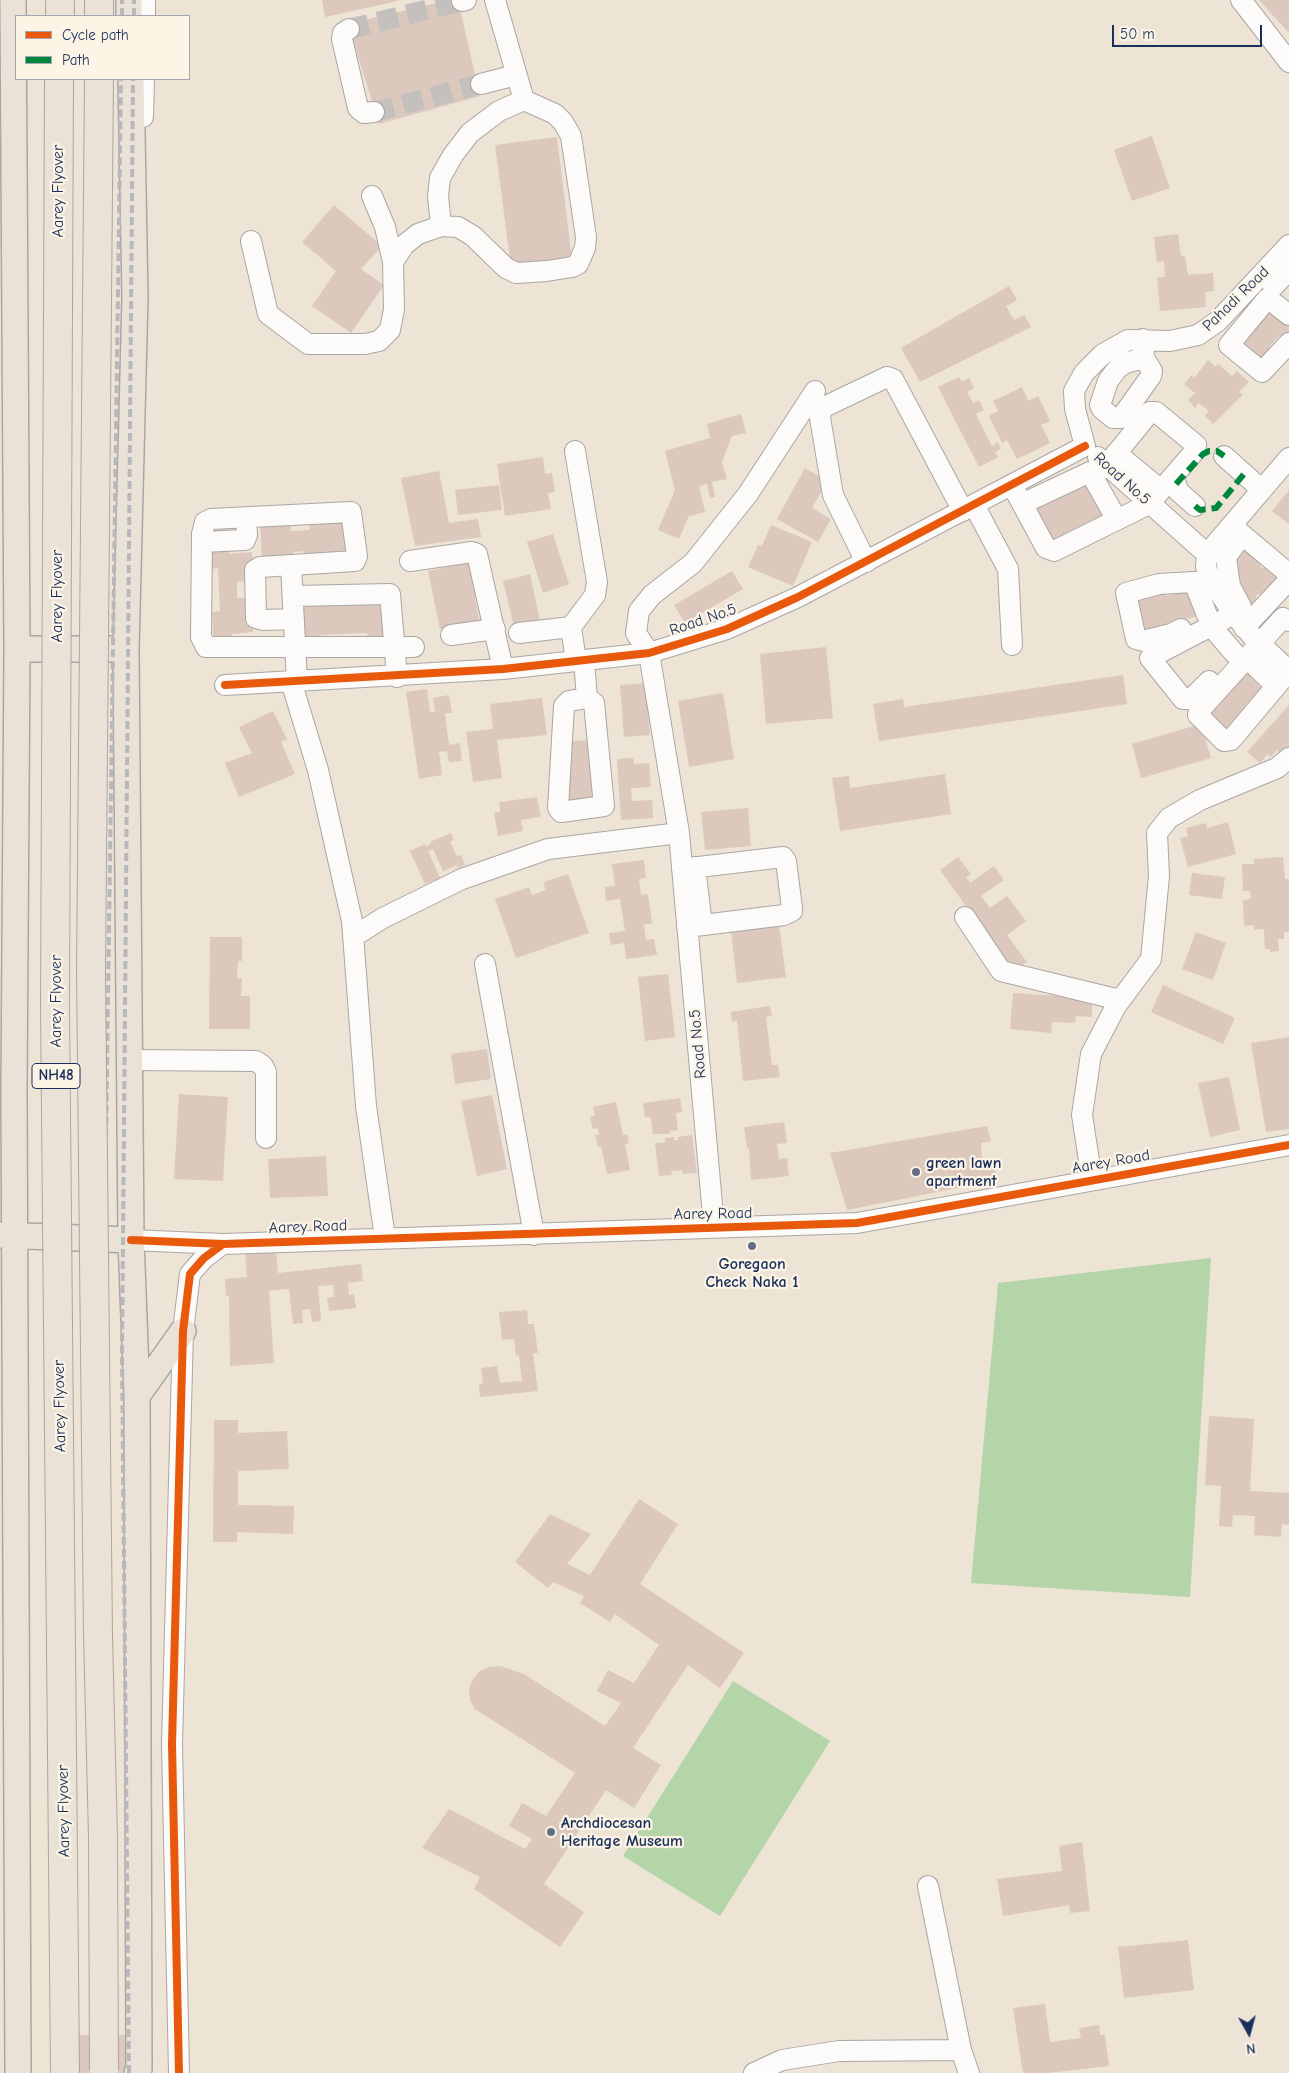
<!DOCTYPE html>
<html>
<head>
<meta charset="utf-8">
<style>
	body { margin:0 }
	#map { position:relative; width:1289px; height:2073px; overflow:hidden; background:#ede4d6; font-family:"Comic Neue",sans-serif }
	canvas { display:block }
	.legend { position:absolute; left:15px; top:15px; width:175px; height:65px; box-sizing:border-box; background:#fcf5e5; border:1px solid #a2a6af; margin:0; padding:6px 9px; list-style:none; font-size:15px; color:#1b2f5e }
	.legend li { display:flex; align-items:center; gap:10px; height:25px }
	.legend b { width:25px; border:1px solid #a2a6af }
	.north { position:absolute; left:1224px; top:2008px; width:50px; height:50px; -webkit-text-stroke:4px #fcf5e5; paint-order:stroke; rotate:173deg; font-size:14px; font-weight:700; line-height:20px; text-align:center; color:#1b2f5e }
	.north::after { content:''; display:block; margin:auto; width:18px; height:22px; background:#1b2f5e; clip-path:polygon(50% 0,100% 100%,50% 72%,0 100%) }
	.scale { position:absolute; left:1112px; top:25px; width:150px; height:22px; box-sizing:border-box; border:2px solid #1b2f5e; border-top:0; padding-left:6px; font-size:15px; line-height:18px; white-space:nowrap; color:#1b2f5e; -webkit-text-stroke:4px #fcf5e5; paint-order:stroke }
</style>
</head>
<body>
<div id="map">
<canvas width="1289" height="2073"></canvas>
<ul class="legend">
<li><b style="height:6px;background:#e8590c"></b>Cycle path</li>
<li><b style="height:6px;background:#00873e"></b>Path</li>
</ul>
<div class="north">N</div>
<div class="scale">50 m</div>
</div>
<script>
const ctx = document.querySelector('canvas').getContext('2d');
ctx.lineJoin = 'round';
function paint(path, color) { ctx.fillStyle = color; ctx.fill(path, 'evenodd'); }
const toPath = rows => new Path2D(rows.map(r => 'M' + r).join(''));
function stroke(path, color, width, dash) { ctx.strokeStyle = color; ctx.lineWidth = width; ctx.lineCap = dash ? 'butt' : 'round'; ctx.setLineDash(dash || []); ctx.stroke(path); }
function label(font, color, halo, rows, align = 'center') {
  ctx.font = font + ' "Comic Neue",sans-serif'; ctx.lineWidth = 4.5; ctx.setLineDash([]); ctx.textBaseline = 'middle'; ctx.strokeStyle = halo; ctx.fillStyle = color; for (const [text, x, y, turn = 0] of rows) {
    ctx.save(); ctx.translate(x, y); ctx.rotate((+turn || 0) * Math.PI / 180); ctx.textAlign = isNaN(turn) ? turn : align; if (halo) ctx.strokeText(text, 0, 0); ctx.fillText(text, 0, 0); ctx.restore();
  }
}
const green = toPath([
	[1211,1258,1190,1597,971,1583,998,1283],
	[733,1681,830,1741,720,1916,623,1856]
]);
const building = toPath([
	[322,0,398,0,398,1,325,17],
	[448,0,458,0,480,96,379,124,348,24],
	[1259,0,1289,0,1289,33],
	[1152,136,1170,188,1132,201,1114,150],
	[557,137,572,260,511,267,495,145],
	[334,205,382,246,361,269,384,285,351,333,312,306,336,271,302,242],
	[1178,234,1181,256,1185,256,1188,275,1213,273,1214,291,1205,292,1206,307,1160,311,1157,277,1165,277,1164,261,1157,262,1154,237],
	[1009,286,1017,300,1006,306,1014,320,1024,315,1031,327,920,382,901,348],
	[1271,303,1289,318,1289,333,1284,339,1280,335,1269,347,1276,352,1262,368,1234,346],
	[1208,360,1216,367,1218,364,1232,376,1237,371,1249,382,1239,392,1243,395,1213,424,1205,416,1209,411,1199,403,1195,408,1188,400,1195,393,1184,384,1192,375,1194,378],
	[959,377,962,382,969,378,974,388,967,392,973,403,979,400,984,410,976,414,992,446,998,442,1001,449,995,452,998,457,979,467,938,387],
	[1022,387,1028,401,1038,396,1050,421,1041,425,1050,443,1017,459,1007,440,1002,443,989,416,998,411,993,401],
	[741,414,746,433,732,436,722,462,727,479,712,482,715,497,710,498,707,484,699,486,705,512,689,516,679,539,658,530,675,490,665,451,710,438,707,424],
	[543,457,545,474,552,473,555,492,548,493,551,509,505,516,497,464],
	[805,468,827,481,812,508,831,519,818,542,777,519],
	[439,471,449,523,478,519,481,537,415,546,401,478],
	[1089,476,1107,513,1064,534,1065,537,1050,545,1031,504],
	[499,485,502,510,458,515,455,490],
	[1289,490,1289,524,1272,511],
	[348,514,351,555,304,558,304,551,293,552,294,559,262,561,260,519,290,517,291,531,310,530,309,516],
	[771,525,812,542,793,586,748,567,758,545,762,546],
	[553,534,569,584,543,593,527,542],
	[228,543,229,554,252,552,254,581,237,582,237,598,252,598,253,632,232,634,232,643,214,644,212,612,220,611,218,568,211,569,209,544],
	[1242,549,1258,551,1261,568,1270,567,1283,580,1272,582,1274,592,1256,595,1258,608,1245,610,1233,553],
	[476,561,483,596,475,598,479,618,484,618,485,624,470,623,440,629,428,571],
	[732,571,743,589,685,623,674,605],
	[530,574,540,620,514,626,503,581],
	[1163,586,1166,596,1191,590,1202,615,1171,623,1172,631,1140,639,1129,594],
	[386,598,392,641,368,641,367,633,319,635,318,640,298,640,297,624,304,623,304,599,336,599,336,605,357,604],
	[826,647,833,718,766,724,760,654],
	[1246,666,1254,673,1250,677,1266,692,1226,736,1202,715],
	[1123,675,1127,704,879,741,873,704,903,699,904,707],
	[646,683,650,735,624,737,620,685],
	[427,689,430,712,435,712,433,698,449,695,452,713,445,713,449,745,460,743,462,761,449,762,447,751,439,752,442,775,419,779,406,692],
	[723,693,734,759,689,767,678,701],
	[542,698,547,735,497,740,502,778,473,782,466,732,493,729,490,704],
	[1289,705,1289,750,1283,756,1277,750,1271,757,1268,754,1260,763,1247,752],
	[273,711,287,739,281,742,295,774,239,797,225,763,252,753,239,727],
	[1201,724,1211,758,1141,778,1132,744],
	[593,740,600,804,563,807,565,741],
	[633,758,634,764,649,763,651,787,631,788,632,801,652,800,653,818,621,820,617,759],
	[945,774,951,814,840,831,832,778,849,776,850,788],
	[537,797,541,817,521,820,523,831,498,836,494,813,500,812,499,802],
	[748,808,751,846,705,850,701,812],
	[1228,822,1236,854,1188,867,1180,838,1188,836,1186,828,1206,823,1207,828],
	[451,833,454,840,450,842,457,856,461,855,465,865,458,868,457,865,443,871,433,849,428,851,440,878,425,884,410,851,425,844,426,847,431,844,430,842],
	[958,857,971,874,966,877,970,883,994,866,1004,880,981,896,990,908,1007,896,1026,921,1007,935,1027,962,1013,972,940,870],
	[1283,857,1285,879,1289,879,1289,932,1284,932,1284,939,1278,939,1279,951,1271,952,1270,949,1265,949,1264,929,1254,930,1254,925,1244,926,1243,900,1251,899,1250,891,1243,891,1242,864,1254,864,1254,859],
	[644,860,646,878,639,879,641,895,648,894,652,923,644,925,646,940,654,939,657,955,626,959,624,943,611,945,609,933,625,931,620,899,606,901,605,887,615,886,612,864],
	[1192,873,1225,877,1222,899,1189,895],
	[568,874,589,933,516,958,495,899,529,887,532,895,546,890,543,882],
	[779,925,786,977,737,983,731,931],
	[1196,932,1226,943,1213,980,1182,969],
	[210,937,242,937,242,961,238,961,237,978,242,978,241,996,250,996,250,1029,209,1029],
	[668,974,675,1037,645,1041,638,977],
	[1163,985,1235,1018,1223,1044,1151,1012],
	[1013,993,1092,998,1092,1017,1076,1016,1075,1023,1052,1022,1051,1033,1010,1029],
	[770,1006,772,1016,766,1017,772,1065,778,1065,780,1077,743,1081,737,1021,732,1022,731,1012],
	[1289,1037,1289,1129,1266,1132,1251,1043],
	[487,1049,491,1079,455,1084,451,1054],
	[1229,1077,1240,1130,1210,1137,1198,1083],
	[179,1094,228,1097,223,1181,174,1179],
	[492,1095,507,1169,477,1176,461,1101],
	[680,1098,682,1112,676,1113,678,1130,670,1131,670,1134,653,1134,651,1117,645,1117,643,1103],
	[616,1102,623,1135,627,1134,629,1143,625,1144,630,1170,607,1174,601,1146,598,1147,595,1135,599,1135,598,1128,593,1129,590,1117,595,1116,593,1107],
	[784,1122,787,1143,777,1144,779,1159,787,1158,789,1176,751,1180,749,1148,747,1148,744,1127],
	[987,1126,991,1141,981,1143,982,1165,993,1161,998,1180,847,1210,830,1153],
	[692,1135,697,1173,683,1174,682,1170,671,1171,672,1175,659,1176,655,1143,665,1142,665,1138,674,1137,674,1140,679,1140,678,1137],
	[326,1156,328,1196,270,1198,268,1159],
	[276,1251,278,1273,361,1264,363,1281,348,1283,349,1295,354,1294,356,1308,329,1311,327,1298,334,1297,333,1285,318,1286,321,1321,312,1322,310,1309,302,1310,303,1323,293,1324,289,1289,269,1291,274,1363,230,1366,229,1296,226,1296,225,1279,247,1277,245,1253],
	[527,1310,528,1324,534,1324,538,1353,533,1353,538,1391,480,1397,479,1384,483,1384,481,1368,497,1366,500,1383,522,1381,519,1355,516,1356,514,1339,502,1340,499,1312],
	[1209,1416,1254,1419,1250,1491,1289,1493,1289,1525,1282,1524,1281,1537,1254,1535,1255,1516,1233,1515,1232,1527,1219,1526,1221,1486,1205,1485],
	[214,1420,238,1420,238,1433,287,1431,289,1469,238,1471,238,1505,294,1506,293,1534,237,1532,237,1542,213,1542],
	[639,1499,678,1524,640,1584,744,1653,720,1688,688,1665,633,1748,661,1765,634,1808,606,1790,544,1884,584,1912,560,1947,474,1889,480,1877,422,1848,449,1809,525,1849,532,1839,509,1826,522,1803,546,1816,575,1773,475,1709,470,1700,469,1689,473,1679,480,1671,489,1667,500,1666,524,1674,605,1726,621,1703,597,1691,608,1670,634,1683,659,1645,615,1614,610,1622,580,1603,584,1596,553,1582,548,1588,515,1562,550,1514,591,1534,567,1564,590,1575],
	[1082,1842,1090,1911,1070,1913,1069,1905,1003,1916,997,1879,1062,1871,1059,1846],
	[1188,1940,1194,1990,1124,1998,1118,1947],
	[1045,2004,1050,2042,1081,2038,1079,2028,1099,2025,1100,2035,1105,2035,1109,2066,1048,2073,1023,2073,1013,2008],
	[66,2035,138,2035,139,2073,67,2073]
]);
const minorTunnel = toPath([
	[349,29,462,1],
	[374,112,481,84]
]);
const minor = toPath([
	[1241,0,1289,62],
	[462,1,466,0],
	[145,16,145,0],
	[349,29,343,33,342,39,358,108,364,113,374,112],
	[481,84,516,75],
	[143,117,144,79],
	[372,196,385,227,393,262],
	[441,226,438,196,440,178,453,155,470,133,499,111,524,100],
	[251,241,268,314,308,344,365,344,379,341,390,330,394,309,393,262,404,245,418,234,441,226,458,227,473,236,506,268,516,273,547,271,572,267,578,264,585,248,586,237,571,136,563,122,555,114,524,100,495,0],
	[1273,287,1289,270],
	[1289,315,1270,300,1267,299,1229,345,1262,372,1289,343],
	[1143,339,1144,358,1152,371,1151,376,1121,418,1113,418,1102,409,1100,405,1108,381,1117,369,1125,363,1144,358],
	[1085,446,1075,409,1074,391,1084,373,1103,354,1128,340,1170,341,1198,335,1218,321,1289,245],
	[1116,453,1161,490],
	[1224,456,1262,490],
	[1098,457,1207,554,1206,567,1211,581,1234,614,1252,636,1289,671],
	[1176,484,1178,491,1195,506],
	[1012,485,1046,548,1054,551,1149,504,1194,452,1196,445,1156,412,1150,412,1107,465,1093,475],
	[1022,504,1090,472,1117,520],
	[974,505,1008,569,1012,645],
	[1233,527,1289,574],
	[202,542,245,540,247,535,246,517],
	[1207,554,1289,458],
	[410,561,472,552,477,554,503,669],
	[866,562,833,495,820,418,822,408,887,377,893,379,963,511],
	[291,566,297,681],
	[1194,582,1207,615],
	[293,596,390,594,397,677],
	[1241,607,1230,586,1226,557,1242,535],
	[294,619,263,620,256,618,255,570,260,567,355,561,357,556,351,512,211,519,205,522,202,534,201,637,206,647,414,647],
	[1289,621,1283,618,1281,620,1199,711,1198,715,1224,741,1231,740,1289,671],
	[1211,626,1235,654],
	[571,627,576,661],
	[1244,628,1289,580],
	[1181,629,1171,634,1143,641,1136,639,1126,593,1159,584,1211,581],
	[519,633,571,627,595,595,597,582,575,451],
	[451,635,495,629],
	[1247,658,1276,686],
	[584,660,587,698],
	[291,681,318,770,352,921,366,1106,385,1238],
	[1209,681,1191,699,1183,699,1150,658,1234,614],
	[225,685,503,669,649,653,727,629,798,597,1085,446],
	[587,698,594,703,604,806,561,812,558,808,564,706,569,701,587,698],
	[695,867,702,925],
	[682,869,783,857,786,861,792,908,792,911,784,915,687,927],
	[965,917,1001,971,1120,1000],
	[353,937,383,918,462,879,548,849,679,833],
	[485,964,534,1235],
	[129,1060,256,1061,263,1066,266,1072,266,1138],
	[1092,1180,1082,1115,1091,1054,1116,1006,1151,959,1159,876,1157,833,1169,818,1200,800,1277,768,1289,758],
	[714,1227,679,833,649,653,636,633,639,611,652,595,693,563,748,494,815,391],
	[131,1240,223,1244,857,1223,1289,1145],
	[928,1886,961,2050,969,2073],
	[179,2073,172,1744,183,1331,190,1274,204,1258,223,1244],
	[754,2073,782,2060,839,2051,961,2050]
]);
const major = toPath([
	[13,0,17,649,14,1090,18,2073],
	[129,0,129,16],
	[131,79,135,297,126,649,131,1240,137,1396,139,2069,137,2073],
	[17,649,126,649],
	[0,1235,131,1240],
	[137,1396,183,1331]
]);
const highway = toPath([
	[99,0,99,16],
	[60,16,60,0]
]);
const rail = toPath([
	[122,16,122,0],
	[134,16,134,0],
	[112,2073,103,1356,121,79],
	[129,2073,122,1356,133,79]
]);
const highwayBridge = toPath([
	[59,79,55,1006,65,2073],
	[99,79,91,971,98,1636,103,1837,104,2070]
]);
const quiet = toPath([
	[1176,484,1203,454,1209,451,1217,451,1224,456],
	[1195,506,1200,510,1216,508,1244,474]
]);
const cycleway = toPath([
	[225,685,503,669,649,653,727,629,798,597,1085,446],
	[131,1240,223,1244,857,1223,1289,1145],
	[179,2073,172,1744,183,1331,190,1274,204,1258,223,1244]
]);
const markers = [
	[916,1172,5,"#646e88"],
	[752,1246,5,"#646e88"],
	[551,1832,5,"#646e88"]
];
const shields = [
	[56,1076,48]
];
const shieldNames = [
	["NH48",56,1076]
];
const streetNames = [
	["Aarey Flyover",58,191,-90],
	["Pahadi Road",1236,299,-44],
	["Road No.5",1122,479,42],
	["Aarey Flyover",57,596,-90],
	["Road No.5",703,620,-19],
	["Aarey Flyover",56,1001,-90],
	["Road No.5",698,1044,-95],
	["Aarey Road",1111,1162,-10],
	["Aarey Road",713,1214,-1],
	["Aarey Road",308,1227,-2],
	["Aarey Flyover",60,1406,-91],
	["Aarey Flyover",64,1811,-91]
];
const poiNames = [
	["green lawn",926,1163],
	["apartment",926,1181],
	["Goregaon",752,1264,"center"],
	["Check Naka 1",752,1282,"center"],
	["Archdiocesan",561,1823],
	["Heritage Museum",561,1841]
];
paint(green, '#b3d5a8');
paint(building, '#dcc8bd');
stroke(minorTunnel, '#c3c0be', 20, [20, 10]);
stroke(minor, '#a9a6a4', 22);
stroke(major, '#a9a6a4', 28);
stroke(highway, '#a9a6a4', 30);
stroke(minor, '#fcfbf9', 20);
stroke(major, '#eae2d6', 25);
stroke(highway, '#eae2d6', 28);
stroke(rail, '#b7b8bb', 4, [8, 4]);
stroke(highwayBridge, '#a9a6a4', 30, []);
stroke(highwayBridge, '#eae2d6', 28);
stroke(quiet, '#00873e', 6, [12, 6]);
stroke(cycleway, '#e8590c', 8);
for (const [x, y, r, color] of markers) { const dot = new Path2D(); dot.arc(x, y, r, 0, 2 * Math.PI); ctx.fillStyle = color; ctx.fill(dot); stroke(dot, '#fcf5e5', 2); }
for (const [x, y, w] of shields) { const box = new Path2D(); box.roundRect(x - w / 2, y - 12.5, w, 25, 4); ctx.fillStyle = '#fcf5e5'; ctx.fill(box); stroke(box, '#1b2f5e', 1); }
label('bold 15px', '#1b2f5e', null, shieldNames);
label('16px', '#1b2f5e', '#fcf5e5', streetNames);
label('bold 16px', '#1b2f5e', '#fcf5e5', poiNames, 'left');
</script>
</body>
</html>
